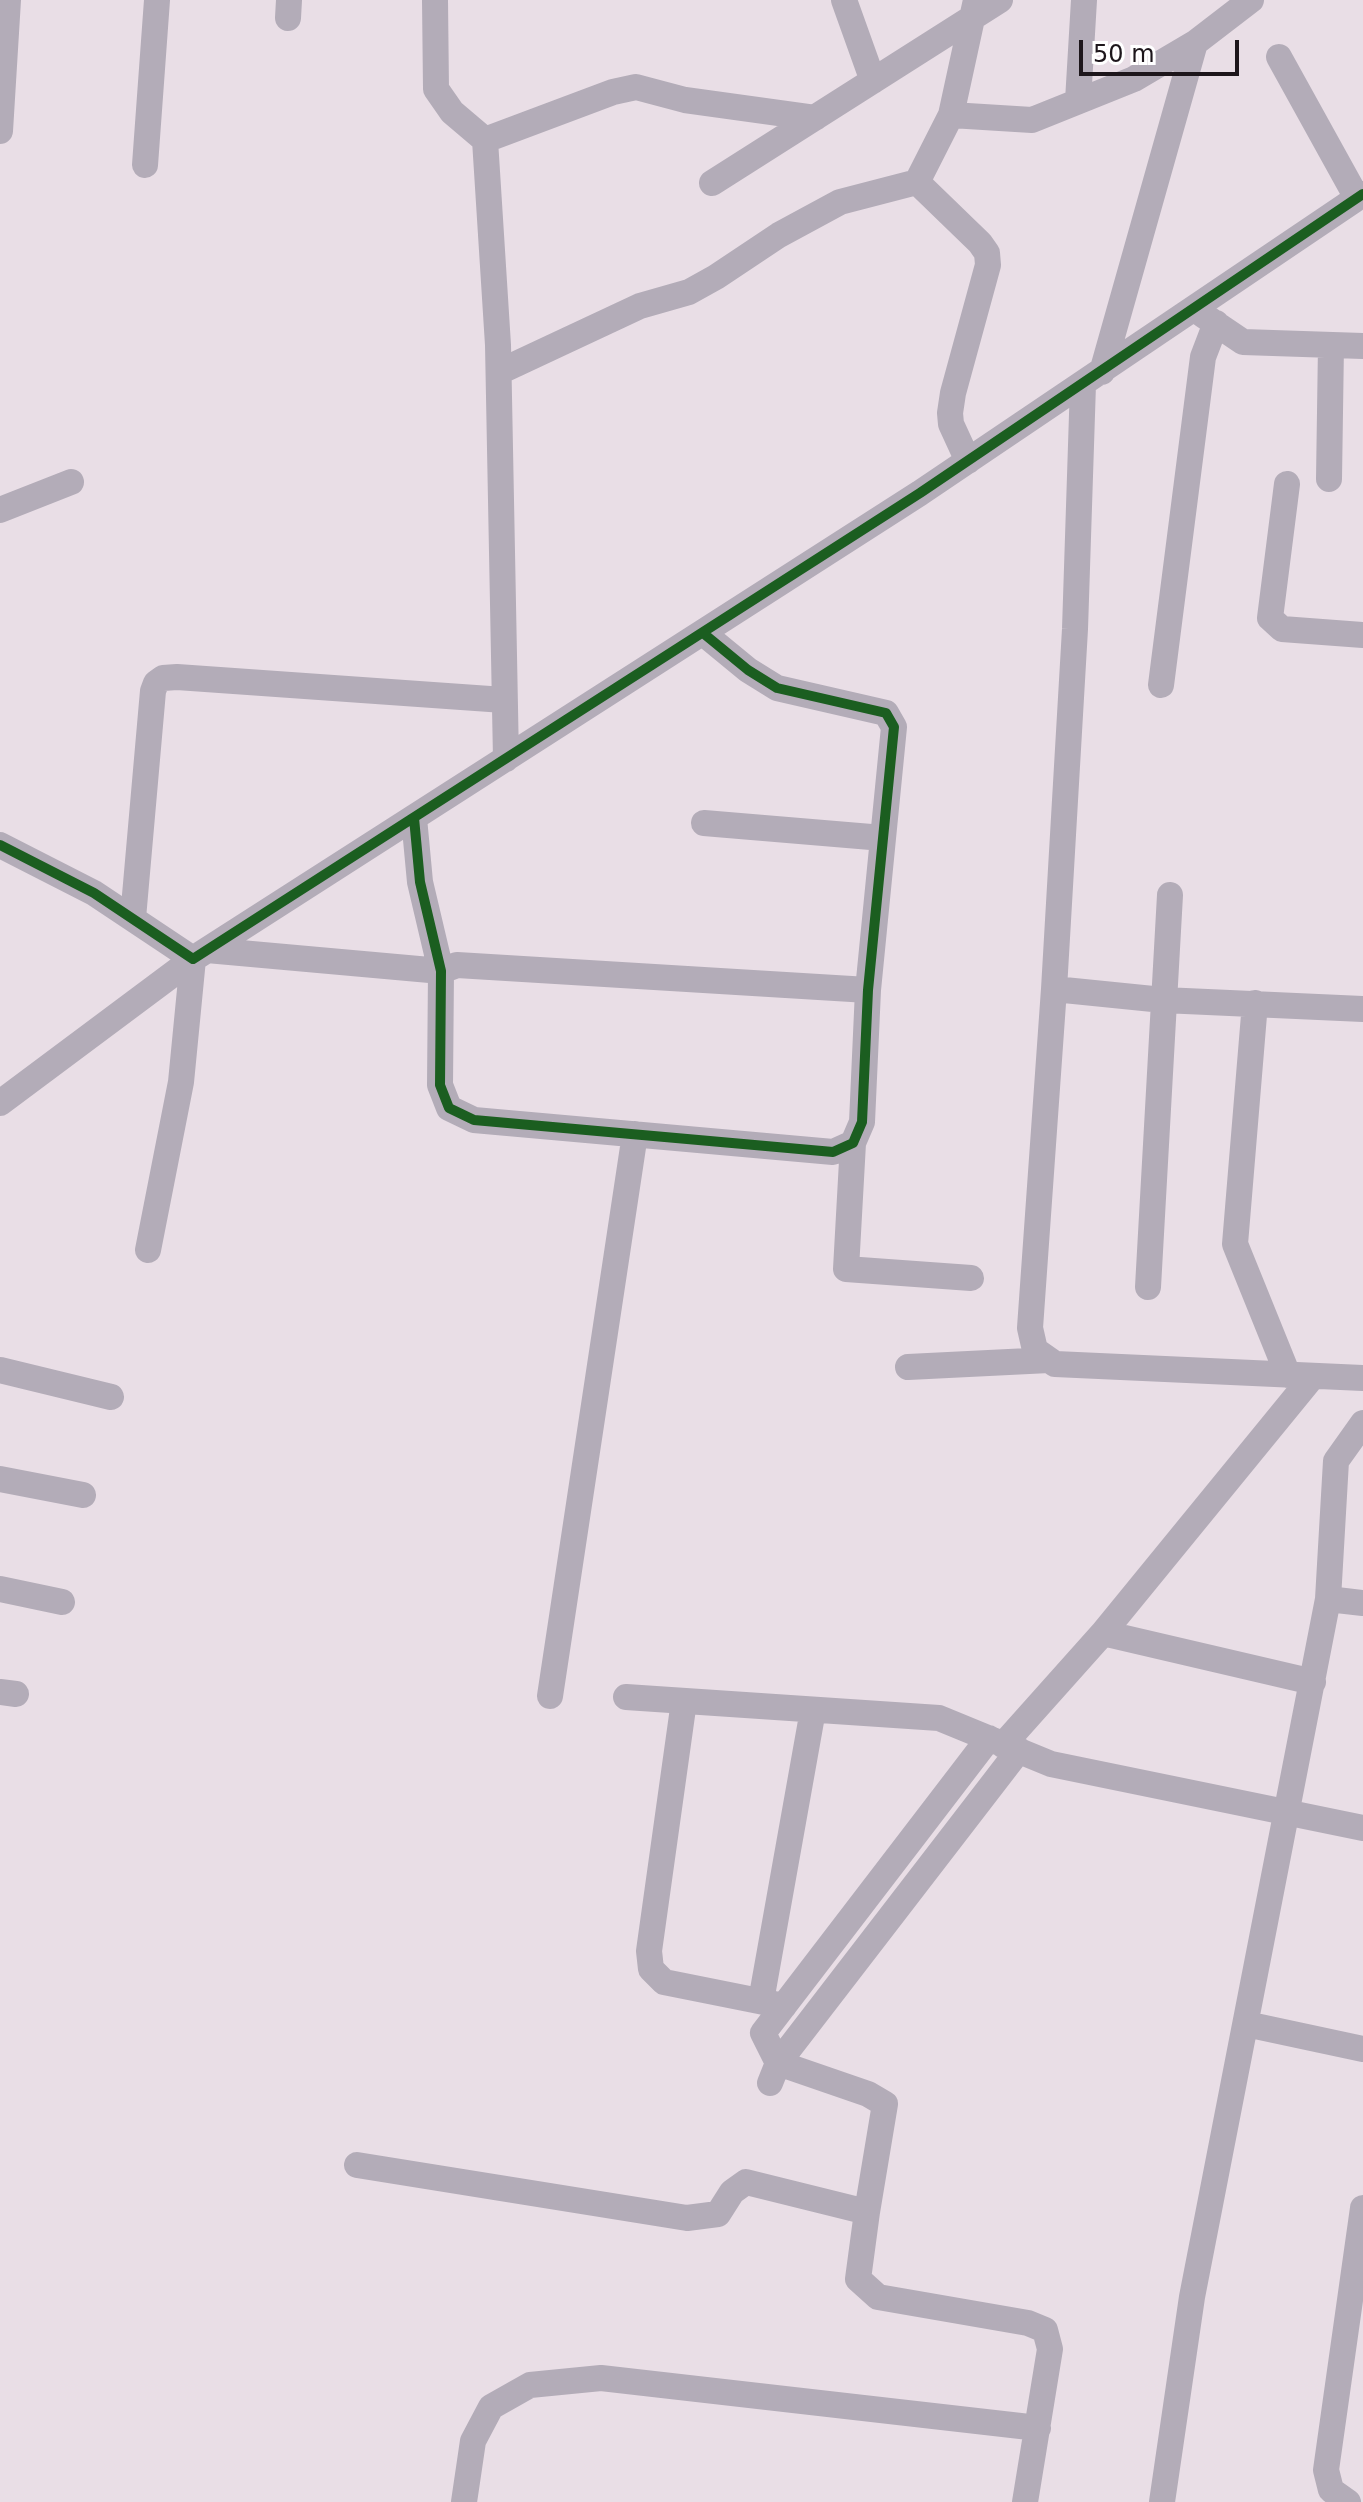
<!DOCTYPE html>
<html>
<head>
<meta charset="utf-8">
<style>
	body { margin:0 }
	#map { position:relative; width:1363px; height:2502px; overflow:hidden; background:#e9dee6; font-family:"DejaVu Sans",sans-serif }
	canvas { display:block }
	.scale { position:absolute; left:1079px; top:40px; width:160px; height:36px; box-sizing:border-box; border:4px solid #1d161b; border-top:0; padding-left:10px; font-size:24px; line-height:28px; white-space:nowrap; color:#1d161b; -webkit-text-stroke:6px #fff; paint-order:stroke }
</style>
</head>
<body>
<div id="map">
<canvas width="1363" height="2502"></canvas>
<div class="scale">50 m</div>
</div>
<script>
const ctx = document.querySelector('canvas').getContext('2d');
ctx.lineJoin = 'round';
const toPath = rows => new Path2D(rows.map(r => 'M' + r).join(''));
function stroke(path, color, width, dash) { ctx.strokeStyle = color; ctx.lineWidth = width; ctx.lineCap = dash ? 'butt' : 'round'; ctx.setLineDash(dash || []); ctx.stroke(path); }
const minor = toPath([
	[435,0,436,89,452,112,485,140,498,345,506,759],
	[844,0,873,81],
	[976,0,951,115,1032,120,1134,79,1195,43,1251,0],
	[288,18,289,0],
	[1279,57,1357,198],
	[1078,101,1084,0],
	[0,131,8,0],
	[485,140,613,92,636,87,685,100,815,118],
	[145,165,157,0],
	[917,182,980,243,987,253,988,265,953,393,950,413,951,424,968,461],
	[712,183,1000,0],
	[1203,315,1243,342,1363,346],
	[499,372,640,306,689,292,716,277,779,235,840,202,917,182,951,115],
	[1102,372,1195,43],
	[1083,384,1075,629,1054,989,1030,1328,1035,1350,1055,1364,1363,1378],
	[1329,479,1331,345],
	[1287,484,1270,618,1282,629,1363,635],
	[0,510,71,482],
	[1161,685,1203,357,1216,323],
	[414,818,420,882,441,971,440,1085,449,1108,474,1120,833,1152,853,1143,862,1122,868,990,894,727,886,713,777,688,748,670,703,633],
	[704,823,883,838],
	[0,845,94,893,193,959,920,493,1363,194],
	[133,918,153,691,156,683,163,678,177,677,504,700],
	[207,950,441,971,457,965,868,990],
	[1054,989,1163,1000,1363,1009],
	[1255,1003,1235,1244,1288,1375],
	[0,1103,193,959,181,1082,148,1250],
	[853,1143,846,1269,971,1278],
	[1148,1287,1170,895],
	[908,1367,1049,1360],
	[0,1370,111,1397],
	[0,1479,83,1495],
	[0,1589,62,1602],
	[1328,1599,1336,1461,1363,1423],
	[1103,1633,1313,1376],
	[0,1692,16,1694],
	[550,1696,635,1134],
	[626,1697,939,1718,1051,1764,1363,1828],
	[684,1701,649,1951,651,1969,664,1982,784,2006],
	[1003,1745,1103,1633,1313,1682],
	[761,2001,813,1710],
	[1246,2024,1363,2049],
	[770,2083,778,2063,763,2033,989,1738],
	[357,2165,687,2218,718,2214,732,2192,746,2182,867,2212,858,2279,878,2297,1028,2323,1045,2330,1050,2349,1025,2502],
	[867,2212,885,2104,868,2094,778,2063,1019,1750],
	[464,2502,473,2441,491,2407,530,2385,601,2378,1038,2428],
	[1162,2502,1192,2297,1328,1599,1363,1603],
	[1348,2502,1331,2490,1326,2470,1363,2208]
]);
const cycleway = toPath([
	[414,818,420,882,441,971,440,1085,449,1108,474,1120,833,1152,853,1143,862,1122,868,990,894,727,886,713,777,688,748,670,703,633],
	[0,845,94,893,193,959,920,493,1363,194]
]);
stroke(minor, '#b3acb8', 26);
stroke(cycleway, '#1b5e20', 10);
</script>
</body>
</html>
